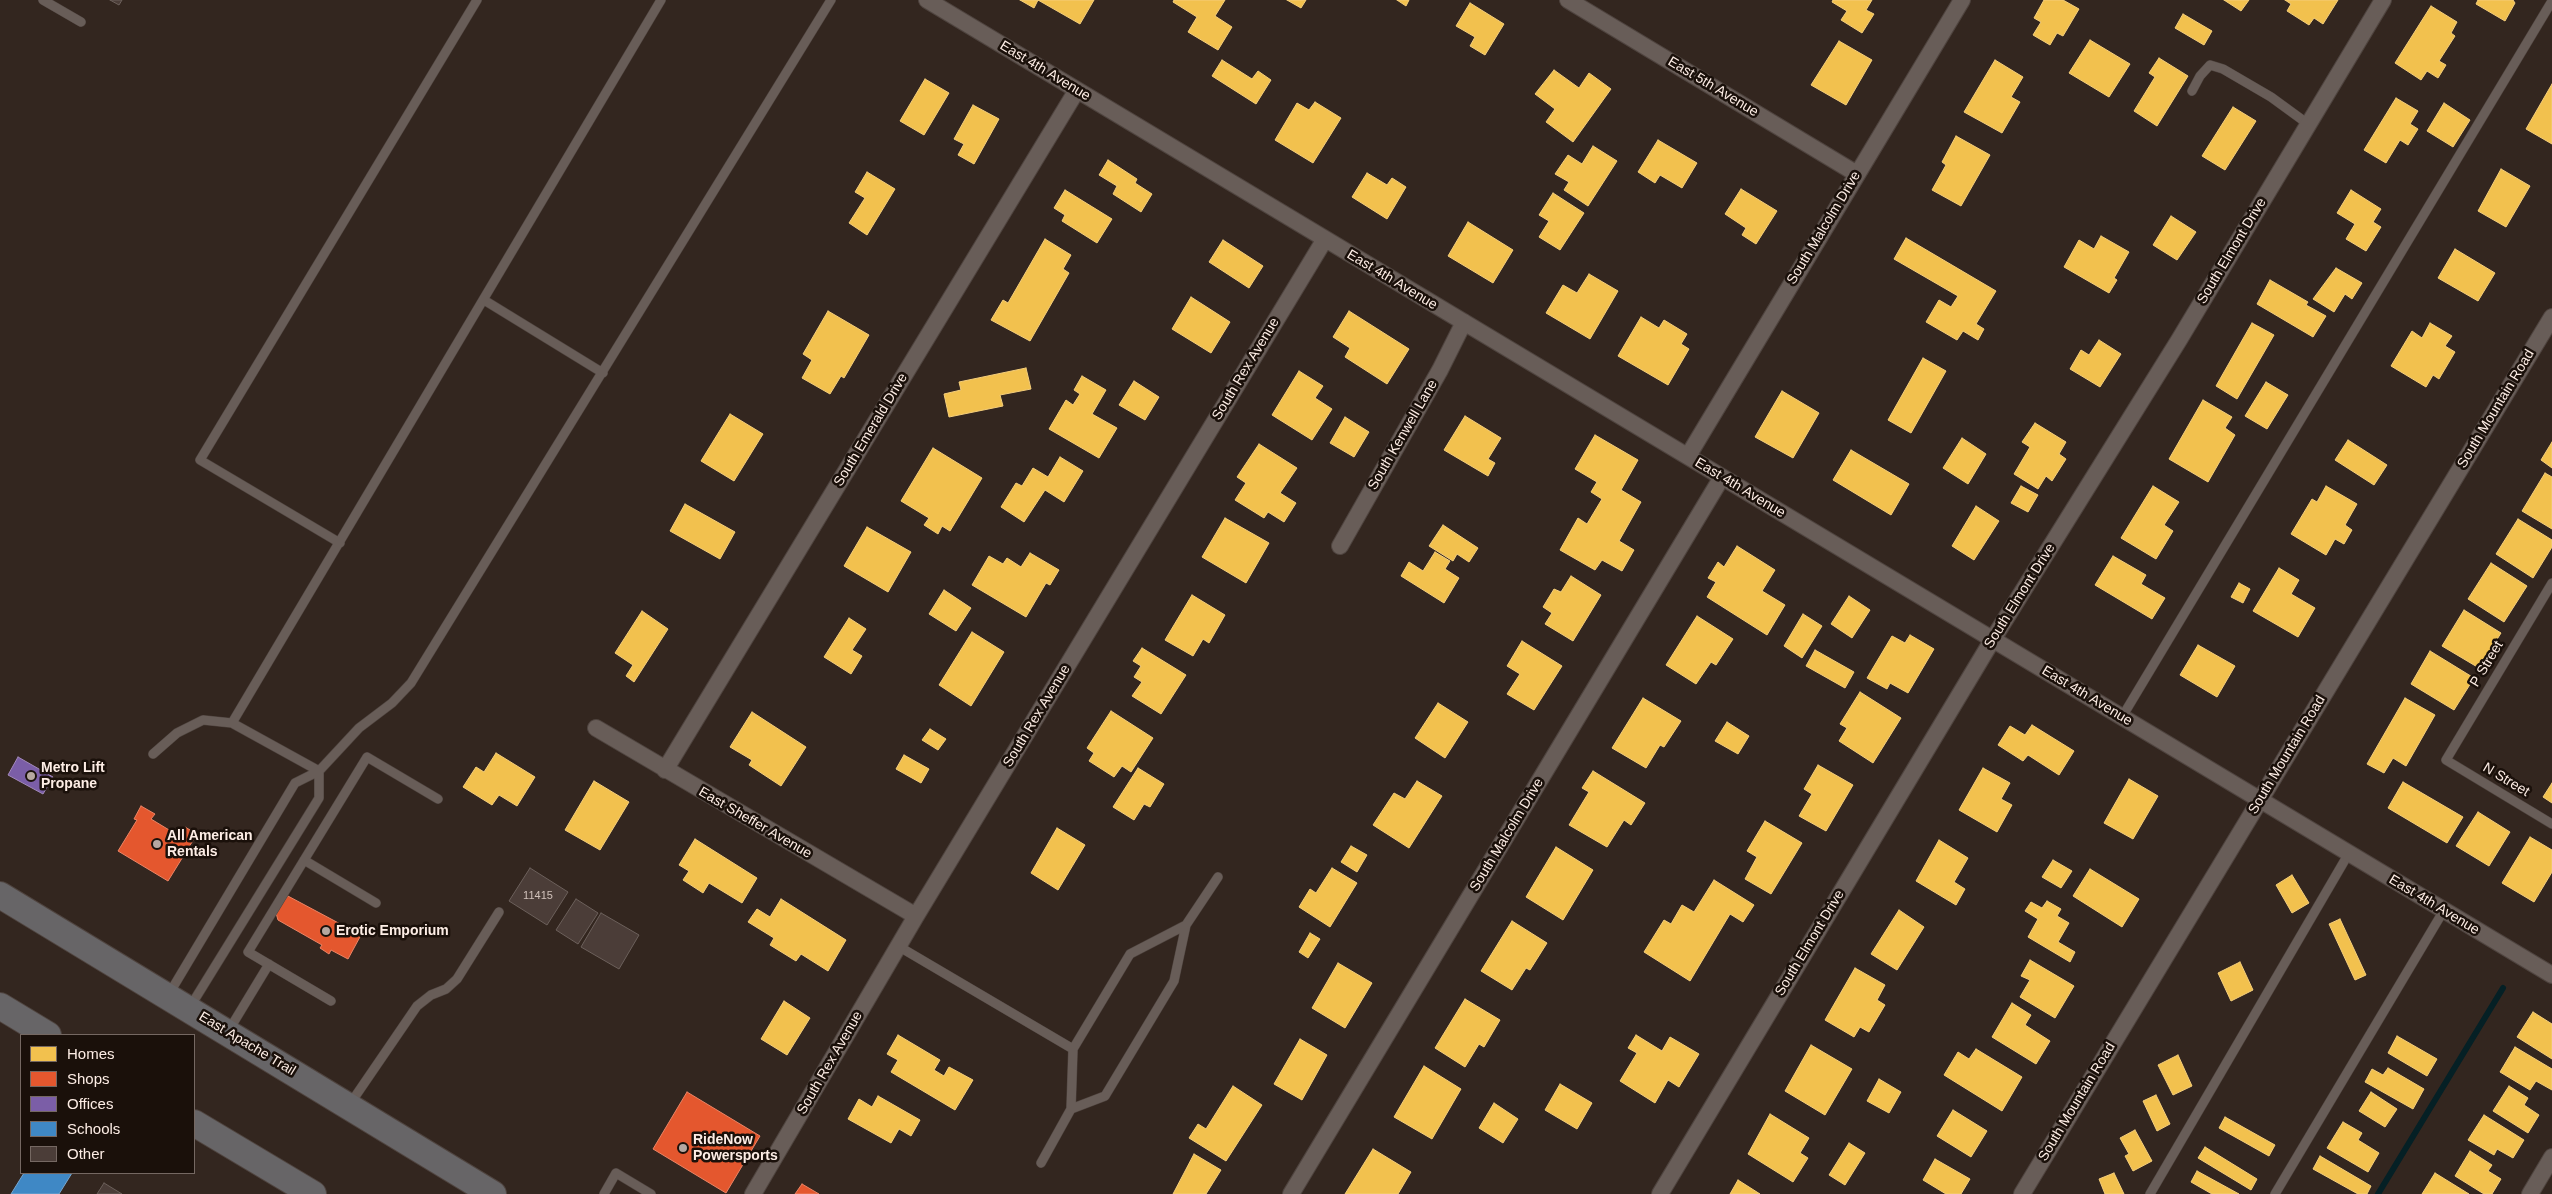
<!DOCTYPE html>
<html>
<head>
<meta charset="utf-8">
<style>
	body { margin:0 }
	#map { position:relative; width:2552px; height:1194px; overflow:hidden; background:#33261f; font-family:Arial,sans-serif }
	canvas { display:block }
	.legend { position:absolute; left:20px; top:1034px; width:175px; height:140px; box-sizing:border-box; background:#1a100a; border:1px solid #756862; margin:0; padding:6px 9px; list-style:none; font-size:15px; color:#fdede5 }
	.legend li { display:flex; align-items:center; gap:10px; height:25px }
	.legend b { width:25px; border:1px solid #756862 }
</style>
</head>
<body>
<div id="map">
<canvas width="2552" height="1194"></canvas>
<ul class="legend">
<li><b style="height:14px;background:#f2c14e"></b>Homes</li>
<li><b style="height:14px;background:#e4572e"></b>Shops</li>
<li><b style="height:14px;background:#7b5ea7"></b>Offices</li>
<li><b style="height:14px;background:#3f88c5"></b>Schools</li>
<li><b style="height:14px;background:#4b3d38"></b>Other</li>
</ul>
</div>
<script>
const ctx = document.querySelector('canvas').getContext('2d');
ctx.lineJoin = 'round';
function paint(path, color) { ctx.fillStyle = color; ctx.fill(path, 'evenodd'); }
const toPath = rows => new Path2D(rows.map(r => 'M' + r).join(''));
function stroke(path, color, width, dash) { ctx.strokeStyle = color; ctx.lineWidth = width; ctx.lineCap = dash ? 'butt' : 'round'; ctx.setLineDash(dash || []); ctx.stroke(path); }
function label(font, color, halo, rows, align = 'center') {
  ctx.font = font + ' Arial,sans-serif'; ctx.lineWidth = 5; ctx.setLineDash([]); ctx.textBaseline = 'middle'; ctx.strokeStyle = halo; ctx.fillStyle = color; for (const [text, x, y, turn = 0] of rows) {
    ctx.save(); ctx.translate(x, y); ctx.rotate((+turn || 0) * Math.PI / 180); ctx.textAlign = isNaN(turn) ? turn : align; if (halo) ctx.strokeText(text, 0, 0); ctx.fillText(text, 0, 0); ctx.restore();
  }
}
const homes = toPath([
	[1020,0,1038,0,1034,8,1020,0],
	[1038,0,1094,0,1080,24,1038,0],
	[1174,0,1225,0,1215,16,1232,27,1218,50,1188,32,1197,17,1173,2,1174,0],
	[1287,0,1306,0,1301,8,1287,0],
	[1397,0,1409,0,1406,6,1397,0],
	[1833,0,1872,0,1866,10,1874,14,1862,33,1841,20,1847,11,1832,2,1833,0],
	[2044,0,2063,0,2079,9,2063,36,2057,33,2050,45,2033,35,2041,22,2034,18,2044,0],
	[2224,0,2249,0,2241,11,2224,0],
	[2285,0,2338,0,2323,24,2314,18,2309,25,2287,11,2291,4,2285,0],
	[2478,0,2513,0,2515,3,2505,21,2476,4,2478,0],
	[1470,3,1504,24,1485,55,1470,46,1475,37,1456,26,1470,3],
	[2431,6,2457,22,2451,33,2455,36,2439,61,2446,65,2438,78,2427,71,2421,80,2395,63,2431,6],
	[2183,14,2212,31,2204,45,2175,28,2183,14],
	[2090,40,2130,64,2109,97,2069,73,2090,40],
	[1839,41,1872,60,1846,105,1811,85,1839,41],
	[2159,58,2188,76,2157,126,2134,111,2155,77,2149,73,2159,58],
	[1222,60,1252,79,1258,71,1271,80,1256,104,1212,76,1222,60],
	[1995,60,2023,77,2011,97,2020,102,2002,133,1964,112,1995,60],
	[1554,70,1579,88,1589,73,1611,89,1573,142,1546,122,1555,109,1535,94,1554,70],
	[925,79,949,93,924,135,900,121,925,79],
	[2552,84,2552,144,2526,129,2552,84],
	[2396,98,2418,111,2410,124,2418,129,2408,145,2400,140,2386,163,2364,150,2396,98],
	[1315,102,1341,118,1313,163,1275,140,1297,103,1309,110,1315,102],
	[2444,103,2470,120,2453,147,2427,131,2444,103],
	[973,105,999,119,974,164,958,155,964,144,954,139,973,105],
	[2233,107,2256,121,2225,170,2202,156,2233,107],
	[1956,136,1990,155,1961,206,1932,190,1946,165,1942,162,1956,136],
	[1658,140,1697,163,1682,188,1660,175,1655,183,1638,172,1658,140],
	[1593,146,1617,161,1588,206,1564,190,1569,182,1555,174,1568,155,1582,164,1593,146],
	[1108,160,1137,179,1135,183,1152,194,1141,212,1113,194,1117,186,1099,175,1108,160],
	[2501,169,2530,186,2506,227,2478,211,2501,169],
	[867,172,895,189,867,235,849,223,865,198,855,192,867,172],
	[1367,173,1387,185,1392,178,1406,187,1387,219,1352,197,1367,173],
	[1741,189,1777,211,1756,244,1742,235,1746,228,1725,214,1741,189],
	[1065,190,1112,219,1097,243,1062,221,1065,215,1054,208,1065,190],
	[2351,190,2381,209,2373,222,2381,227,2366,251,2346,239,2355,224,2337,213,2351,190],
	[1553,193,1584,213,1560,250,1539,237,1549,221,1539,215,1553,193],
	[2171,216,2196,232,2177,260,2153,245,2171,216],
	[1468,222,1513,250,1493,283,1448,256,1468,222],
	[2101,236,2129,252,2114,278,2117,280,2109,293,2064,267,2079,240,2094,249,2101,236],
	[1906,238,1996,291,1976,324,1984,329,1978,340,1963,331,1957,340,1926,322,1939,300,1951,307,1958,296,1894,259,1906,238],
	[1045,239,1071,255,1063,269,1069,273,1030,341,991,320,1003,300,1008,303,1045,239],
	[1223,240,1263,266,1249,288,1209,262,1223,240],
	[2455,249,2495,273,2478,301,2438,278,2455,249],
	[2336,268,2362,283,2352,299,2345,294,2334,312,2313,299,2336,268],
	[1589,274,1618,291,1590,339,1546,313,1563,285,1577,293,1589,274],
	[2270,280,2308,302,2306,305,2326,316,2313,337,2257,304,2270,280],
	[1191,297,1230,322,1211,353,1172,329,1191,297],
	[828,311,869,335,844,378,841,376,830,394,802,378,812,360,803,354,828,311],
	[1349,311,1409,349,1387,384,1345,357,1350,348,1333,337,1349,311],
	[1641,317,1659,328,1664,320,1687,334,1681,344,1689,349,1668,385,1618,356,1641,317],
	[2252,323,2274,335,2237,399,2216,386,2252,323],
	[2430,323,2452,336,2445,346,2455,352,2439,379,2433,375,2426,387,2391,366,2412,331,2422,338,2430,323],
	[2099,340,2121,354,2100,387,2070,369,2081,350,2089,355,2099,340],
	[1923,358,1946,371,1911,433,1888,420,1923,358],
	[1026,368,1031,389,1000,395,1003,406,949,417,944,394,961,390,959,382,1026,368],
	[1299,371,1323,386,1315,398,1332,409,1312,440,1272,415,1299,371],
	[1082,376,1106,390,1092,414,1117,428,1099,458,1049,429,1066,400,1073,405,1080,394,1074,390,1082,376],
	[1134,381,1159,397,1145,420,1119,405,1134,381],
	[2266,382,2288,395,2267,429,2245,416,2266,382],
	[1782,391,1819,413,1793,458,1755,437,1782,391],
	[2203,400,2232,417,2225,428,2235,435,2208,482,2169,459,2203,400],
	[730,414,763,434,734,481,701,461,730,414],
	[1465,416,1501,438,1488,459,1495,463,1488,476,1444,450,1465,416],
	[1345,417,1369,432,1354,457,1330,443,1345,417],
	[2035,423,2066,442,2059,454,2066,459,2052,481,2046,476,2038,489,2014,474,2030,447,2022,442,2035,423],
	[1595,435,1638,460,1621,490,1641,502,1619,541,1634,550,1622,571,1602,560,1595,570,1560,550,1578,518,1587,524,1602,499,1591,492,1597,482,1575,469,1595,435],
	[1962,438,1986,454,1968,484,1943,468,1962,438],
	[2348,440,2387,465,2374,485,2335,460,2348,440],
	[2552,442,2552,468,2541,460,2552,442],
	[1259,444,1297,468,1280,493,1296,503,1284,522,1268,512,1264,518,1235,500,1246,483,1237,477,1259,444],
	[933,448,982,478,950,531,942,526,938,534,924,525,929,518,901,501,933,448],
	[1851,450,1909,484,1891,515,1833,480,1851,450],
	[1060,457,1083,471,1064,502,1045,490,1024,522,1001,507,1016,483,1022,486,1033,468,1048,477,1060,457],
	[2545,473,2552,477,2552,529,2522,511,2545,473],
	[2021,486,2038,495,2028,512,2011,503,2021,486],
	[2153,486,2179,502,2164,525,2173,531,2156,559,2121,538,2153,486],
	[2326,486,2357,504,2345,525,2352,530,2344,544,2335,539,2326,555,2291,534,2312,499,2317,502,2326,486],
	[685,504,735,532,720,559,670,531,685,504],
	[1976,506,1999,521,1974,560,1952,546,1976,506],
	[1225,518,1269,543,1246,583,1202,557,1225,518],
	[2518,519,2552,540,2552,547,2533,578,2496,554,2518,519],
	[1443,525,1478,548,1469,562,1457,554,1453,561,1429,546,1443,525],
	[867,527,911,552,888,592,844,566,867,527],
	[1737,546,1775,570,1762,591,1785,605,1767,635,1707,597,1716,582,1708,578,1718,562,1724,567,1737,546],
	[1435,552,1450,561,1445,569,1459,578,1444,603,1401,576,1409,562,1423,571,1435,552],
	[1030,553,1059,570,1050,585,1046,583,1026,617,972,585,989,556,1003,564,1007,558,1021,567,1030,553],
	[2113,556,2146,575,2141,584,2165,598,2152,619,2095,585,2113,556],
	[2491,563,2527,586,2504,622,2468,599,2491,563],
	[2279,568,2299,580,2291,594,2315,608,2298,637,2253,611,2279,568],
	[1571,576,1601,595,1573,641,1545,624,1552,613,1543,607,1554,589,1561,592,1571,576],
	[2239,583,2250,589,2243,603,2231,597,2239,583],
	[944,590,971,608,956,631,929,614,944,590],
	[1192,595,1225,615,1209,643,1203,639,1193,656,1165,640,1192,595],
	[1849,596,1870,610,1852,638,1831,624,1849,596],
	[2464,610,2501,633,2479,668,2442,646,2464,610],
	[642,611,668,629,634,682,626,676,633,665,615,653,642,611],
	[1803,614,1822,626,1802,658,1784,646,1803,614],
	[1697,616,1733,639,1716,665,1711,662,1696,684,1666,665,1697,616],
	[849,618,866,629,852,650,862,656,851,674,824,657,849,618],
	[972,632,1004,652,971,706,939,685,972,632],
	[1910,635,1934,649,1908,693,1890,683,1887,689,1867,678,1892,636,1905,643,1910,635],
	[1522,641,1562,666,1534,710,1507,694,1520,674,1507,666,1522,641],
	[2198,645,2235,666,2217,697,2180,675,2198,645],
	[1142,648,1186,675,1161,714,1132,696,1142,682,1134,677,1141,666,1133,661,1142,648],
	[1815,650,1854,672,1845,688,1806,666,1815,650],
	[2430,651,2474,678,2454,710,2411,684,2430,651],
	[1860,692,1901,718,1873,763,1839,741,1847,728,1840,724,1860,692],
	[1643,698,1681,721,1664,747,1660,745,1646,768,1612,748,1643,698],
	[2405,698,2435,715,2406,766,2393,758,2384,773,2367,764,2405,698],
	[1438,703,1468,722,1445,758,1415,738,1438,703],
	[1111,711,1153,738,1131,772,1122,766,1114,777,1089,761,1094,753,1087,748,1111,711],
	[752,712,806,747,781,786,749,765,752,760,730,747,752,712],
	[1727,722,1749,736,1738,754,1715,741,1727,722],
	[2032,725,2074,751,2059,775,2028,755,2023,761,1998,745,2010,726,2025,735,2032,725],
	[930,729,946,739,938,750,922,740,930,729],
	[496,753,535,777,517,806,499,795,492,805,463,787,476,767,484,772,496,753],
	[904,755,929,769,921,783,896,769,904,755],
	[1818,765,1853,785,1826,831,1799,816,1812,794,1804,789,1818,765],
	[1138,768,1164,784,1150,807,1144,804,1134,820,1113,807,1138,768],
	[1983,768,2010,783,2001,799,2012,805,1997,832,1959,810,1983,768],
	[1593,771,1645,803,1631,825,1624,820,1607,847,1569,825,1589,792,1582,788,1593,771],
	[2129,779,2158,796,2133,839,2104,823,2129,779],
	[594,781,629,802,600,850,565,830,594,781],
	[1417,781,1442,796,1409,848,1373,825,1394,793,1405,799,1417,781],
	[2403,782,2463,817,2447,843,2388,808,2403,782],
	[2552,783,2552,803,2543,797,2552,783],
	[2478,812,2510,832,2489,866,2456,846,2478,812],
	[1765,821,1802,843,1771,894,1745,879,1757,857,1747,851,1765,821],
	[1057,828,1085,845,1058,890,1031,873,1057,828],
	[2530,837,2552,850,2552,872,2534,902,2502,883,2530,837],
	[695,839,757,878,742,903,709,883,703,893,683,880,689,871,679,865,695,839],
	[1939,840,1968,858,1954,882,1965,889,1956,905,1916,881,1939,840],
	[1351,846,1367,855,1357,872,1341,862,1351,846],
	[1556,847,1593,870,1563,920,1526,897,1556,847],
	[2053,860,2072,871,2061,888,2042,877,2053,860],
	[1332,868,1357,883,1330,927,1299,907,1310,889,1316,893,1332,868],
	[2090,869,2139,899,2122,927,2073,896,2090,869],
	[2292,875,2309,903,2292,913,2276,885,2292,875],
	[1714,880,1754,905,1743,922,1730,914,1690,981,1644,952,1664,920,1671,924,1682,905,1694,912,1714,880],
	[781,899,846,940,828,971,801,954,796,961,770,945,774,938,748,922,757,909,770,917,781,899],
	[2047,901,2061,909,2057,916,2069,923,2058,942,2075,952,2070,962,2028,937,2038,919,2025,911,2031,902,2042,908,2047,901],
	[1899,910,1924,927,1897,970,1871,954,1899,910],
	[2340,919,2366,975,2355,980,2329,924,2340,919],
	[1512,921,1547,943,1530,970,1526,968,1512,990,1481,971,1512,921],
	[1310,933,1320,939,1308,958,1299,952,1310,933],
	[2030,960,2074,986,2055,1018,2020,997,2030,980,2021,976,2030,960],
	[2240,962,2253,990,2231,1001,2218,973,2240,962],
	[1338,963,1372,983,1345,1028,1312,1008,1338,963],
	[1855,968,1885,985,1877,1000,1885,1005,1869,1032,1860,1027,1854,1037,1825,1020,1855,968],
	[1465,999,1500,1020,1484,1047,1479,1044,1465,1067,1435,1048,1465,999],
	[784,1001,810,1018,787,1055,761,1039,784,1001],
	[2012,1003,2031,1015,2025,1025,2050,1041,2036,1064,1992,1037,2012,1003],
	[2533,1012,2552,1024,2552,1059,2517,1037,2533,1012],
	[898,1035,940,1060,934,1070,944,1076,949,1067,973,1080,955,1110,891,1072,898,1060,887,1054,898,1035],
	[1636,1035,1662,1051,1670,1037,1699,1054,1679,1087,1668,1080,1655,1103,1620,1081,1637,1053,1628,1048,1636,1035],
	[2397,1036,2437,1059,2427,1076,2388,1053,2397,1036],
	[1300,1039,1327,1055,1302,1100,1274,1084,1300,1039],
	[1811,1045,1852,1069,1825,1115,1785,1091,1811,1045],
	[2515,1047,2552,1069,2552,1090,2536,1081,2530,1090,2500,1072,2515,1047],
	[1976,1049,2022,1077,2002,1111,1944,1075,1958,1052,1969,1059,1976,1049],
	[2178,1055,2192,1086,2173,1095,2158,1065,2178,1055],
	[1424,1066,1461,1089,1432,1139,1394,1117,1424,1066],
	[2388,1068,2424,1089,2413,1109,2365,1082,2372,1069,2383,1075,2388,1068],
	[1879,1079,1901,1092,1889,1113,1867,1101,1879,1079],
	[1560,1084,1592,1103,1577,1129,1545,1110,1560,1084],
	[1233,1086,1262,1105,1226,1161,1189,1138,1198,1124,1206,1129,1233,1086],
	[2509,1086,2528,1098,2524,1105,2539,1115,2528,1133,2493,1111,2509,1086],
	[2371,1092,2397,1109,2385,1127,2359,1111,2371,1092],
	[2156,1095,2170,1124,2157,1131,2143,1101,2156,1095],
	[878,1096,920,1120,911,1136,899,1129,891,1143,848,1119,859,1099,872,1107,878,1096],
	[1494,1103,1518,1119,1503,1143,1479,1128,1494,1103],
	[1953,1110,1987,1131,1971,1157,1937,1136,1953,1110],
	[1770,1114,1809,1138,1800,1153,1808,1158,1793,1182,1748,1154,1770,1114],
	[2484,1115,2524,1140,2513,1158,2497,1149,2494,1155,2468,1140,2484,1115],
	[2225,1117,2275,1145,2269,1156,2219,1128,2225,1117],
	[2343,1122,2362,1133,2358,1140,2379,1153,2368,1172,2327,1148,2343,1122],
	[2135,1130,2152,1161,2133,1171,2125,1156,2129,1154,2120,1138,2135,1130],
	[1849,1143,1865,1153,1845,1185,1829,1175,1849,1143],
	[2205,1147,2257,1179,2251,1190,2198,1158,2205,1147],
	[1373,1149,1411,1172,1398,1194,1345,1194,1373,1149],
	[2470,1151,2492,1165,2488,1171,2501,1179,2492,1194,2484,1194,2455,1176,2470,1151],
	[1194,1154,1221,1170,1206,1194,1173,1194,1194,1154],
	[2320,1156,2371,1186,2367,1194,2358,1194,2313,1169,2320,1156],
	[1935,1159,1970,1179,1961,1194,1946,1194,1923,1180,1935,1159],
	[2197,1171,2239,1194,2212,1194,2191,1182,2197,1171],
	[2114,1173,2124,1194,2105,1194,2099,1179,2114,1173],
	[2435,1173,2469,1194,2422,1194,2435,1173],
	[1738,1180,1760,1194,1730,1194,1738,1180]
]);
const shops = toPath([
	[141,806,155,814,151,819,179,836,185,827,197,834,168,881,118,851,137,820,134,819,141,806],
	[286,895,361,935,348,959,331,950,329,954,320,948,322,945,278,920,276,913,286,895],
	[687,1092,760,1136,726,1193,653,1149,687,1092],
	[802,1184,819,1194,795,1194,802,1184]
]);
const offices = toPath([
	[18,757,53,777,43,794,8,775,18,757]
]);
const schools = toPath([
	[24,1173,72,1173,59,1194,11,1194,24,1173]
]);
const stream = toPath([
	[2378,1194,2503,988]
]);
const building = toPath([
	[110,0,122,0,119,5,110,0],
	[530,868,568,892,547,925,509,901,530,868],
	[576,899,598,913,578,944,556,930,576,899],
	[601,913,639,935,619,969,581,947,601,913],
	[104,1183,122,1194,97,1194,104,1183]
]);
const service = toPath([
	[43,0,81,22],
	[2192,91,2200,76,2210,65,2223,69,2271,97,2308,124],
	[484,300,603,373],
	[340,543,200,460,477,0],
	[2552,583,2446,760,2552,824],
	[2122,717,2552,1],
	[153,754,177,733,203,720,232,723],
	[319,771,232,723,661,0],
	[304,860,376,903],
	[898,946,1073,1049],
	[169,994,295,783,319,771,359,728,392,703,411,683,831,0],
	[331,1001,248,952,367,757,438,799],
	[190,1007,319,798,319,771],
	[229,1030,269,964],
	[350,1104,417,1006,431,995,446,989,457,979,499,912],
	[1071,1109,1105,1096,1174,981,1186,925],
	[1041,1163,1071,1109,1073,1049,1130,954,1186,925,1218,877],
	[604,1194,616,1173,651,1194],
	[2150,1194,2349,853],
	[2275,1194,2444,910]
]);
const minor = toPath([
	[927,0,2552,975],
	[1568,0,1857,174],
	[1688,456,1962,0],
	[1340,546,1440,370,1464,322],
	[596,728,916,916],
	[665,770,1077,90],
	[753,1194,916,916,1325,239],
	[1291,1194,1722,477],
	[1660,1194,1993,639,2179,340,2383,0],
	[2022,1194,2552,317],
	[2530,1194,2552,1157]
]);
const primary = toPath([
	[0,895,493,1194],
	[0,1006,48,1035],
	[194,1123,313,1194]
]);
const markers = [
	[31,776,5,"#b6a7a0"],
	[157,844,5,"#b6a7a0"],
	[326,931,5,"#b6a7a0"],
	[683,1148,5,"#b6a7a0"]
];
const numberNames = [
	["11415",538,896]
];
const streetNames = [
	["East 4th Avenue",1045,71,31],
	["East 5th Avenue",1713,87,31],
	["South Malcolm Drive",1824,228,-59],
	["South Elmont Drive",2232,251,-59],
	["East 4th Avenue",1392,280,31],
	["South Rex Avenue",1246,369,-59],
	["South Mountain Road",2496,409,-59],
	["South Emerald Drive",871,430,-59],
	["South Kenwell Lane",1403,435,-60],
	["East 4th Avenue",1740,488,31],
	["South Elmont Drive",2020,596,-58],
	["P Street",2487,664,-59],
	["East 4th Avenue",2087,696,31],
	["South Rex Avenue",1037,716,-59],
	["South Mountain Road",2287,755,-59],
	["N Street",2506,780,31],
	["East Sheffer Avenue",755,823,30],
	["South Malcolm Drive",1507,835,-59],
	["East 4th Avenue",2434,905,31],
	["South Elmont Drive",1810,943,-59],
	["East Apache Trail",247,1044,31],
	["South Rex Avenue",830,1063,-60],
	["South Mountain Road",2077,1102,-59]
];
const poiNames = [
	["Metro Lift",41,768],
	["Propane",41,784],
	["All American",167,836],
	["Rentals",167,852],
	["Erotic Emporium",336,931],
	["RideNow",693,1140],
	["Powersports",693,1156]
];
paint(homes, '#f2c14e');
stroke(homes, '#f5ce7b', 1);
paint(shops, '#e4572e');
stroke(shops, '#ec8465', 1);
paint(offices, '#7b5ea7');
stroke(offices, '#a289ba', 1);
paint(schools, '#3f88c5');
stroke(schools, '#78a6cf', 1);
stroke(stream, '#052025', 6);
paint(building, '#4b3d38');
stroke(building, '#6c605b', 1);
stroke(service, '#4f443f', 10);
stroke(minor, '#4f443f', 18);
stroke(primary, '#4f443f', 28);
stroke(service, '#685d58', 9);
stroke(minor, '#685d58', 16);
stroke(primary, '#676567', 26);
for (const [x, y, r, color] of markers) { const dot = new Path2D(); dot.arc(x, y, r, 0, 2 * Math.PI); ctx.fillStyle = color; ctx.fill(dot); stroke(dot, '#1a100a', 2); }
label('11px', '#d0c1ba', null, numberNames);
label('14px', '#fdede5', '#1a100a', streetNames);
label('bold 14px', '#fdede5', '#1a100a', poiNames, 'left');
</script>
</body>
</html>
